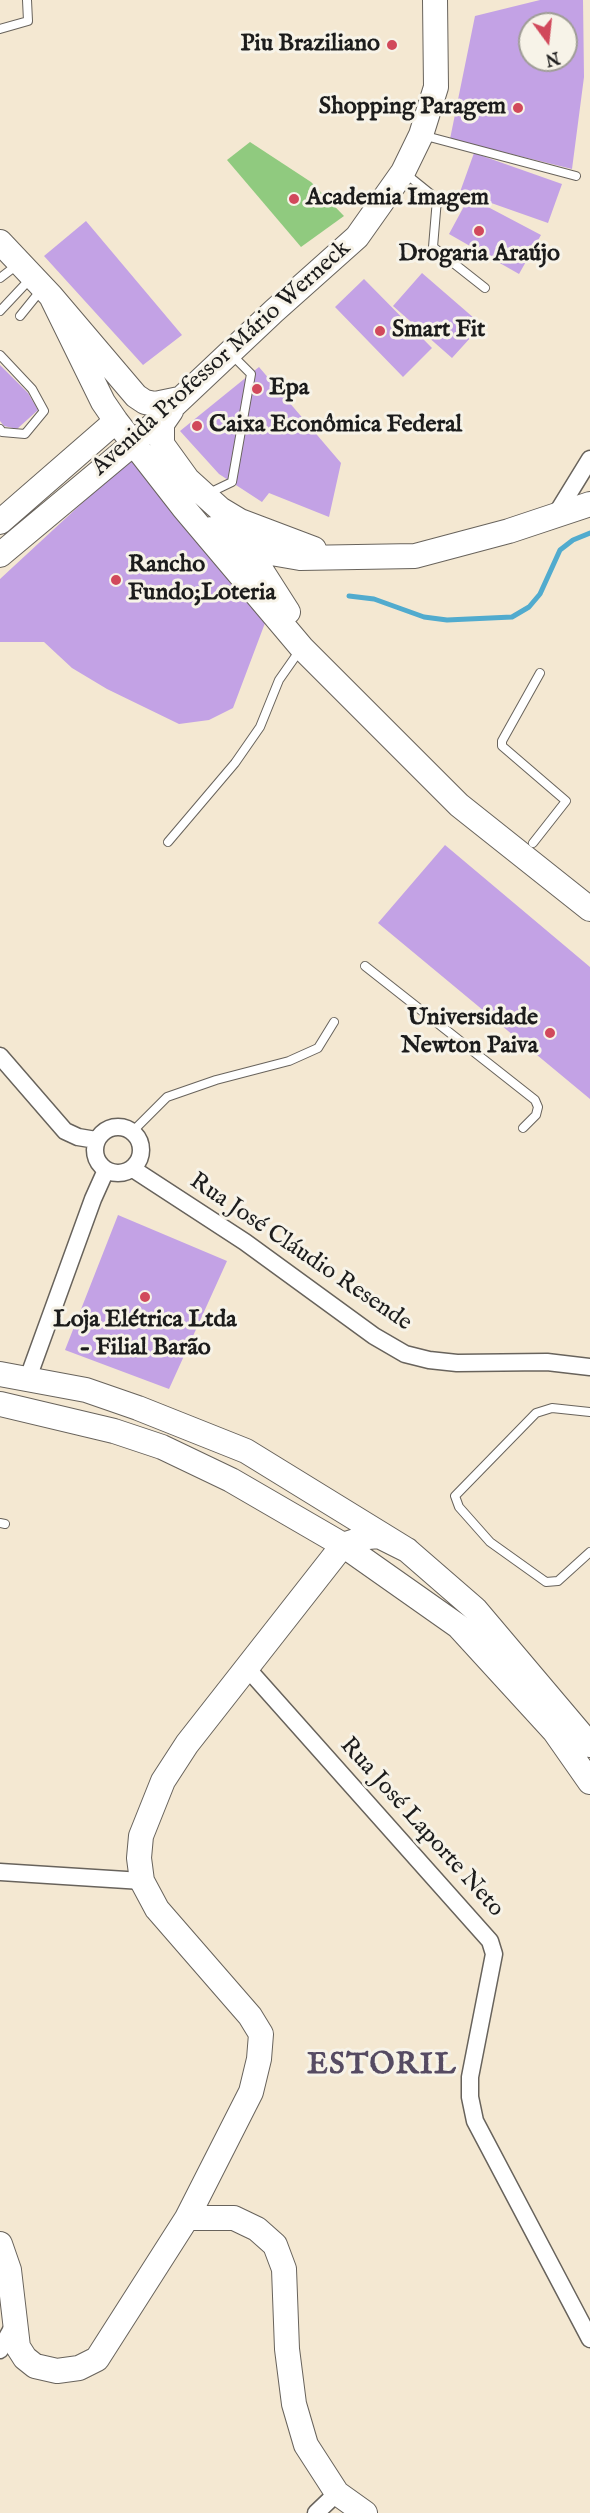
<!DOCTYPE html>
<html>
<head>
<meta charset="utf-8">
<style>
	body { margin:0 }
	#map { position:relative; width:590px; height:2513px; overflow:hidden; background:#f4e8d2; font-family:"IM FELL English",serif }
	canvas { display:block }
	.north { position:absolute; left:518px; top:12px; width:60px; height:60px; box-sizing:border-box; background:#f7f3e8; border:2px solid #9f9d96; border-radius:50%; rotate:165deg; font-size:16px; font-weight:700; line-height:24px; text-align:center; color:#1c1c1c }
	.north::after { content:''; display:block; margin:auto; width:21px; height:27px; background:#d1495b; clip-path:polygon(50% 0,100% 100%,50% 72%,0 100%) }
</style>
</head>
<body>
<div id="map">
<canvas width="590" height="2513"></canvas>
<div class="north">N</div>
</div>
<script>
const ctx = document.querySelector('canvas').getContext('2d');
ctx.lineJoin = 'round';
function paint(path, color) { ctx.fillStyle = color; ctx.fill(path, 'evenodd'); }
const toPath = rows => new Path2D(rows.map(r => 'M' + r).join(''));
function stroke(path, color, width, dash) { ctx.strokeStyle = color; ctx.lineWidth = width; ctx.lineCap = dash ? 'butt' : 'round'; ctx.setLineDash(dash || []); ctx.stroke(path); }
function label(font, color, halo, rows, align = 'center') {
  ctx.font = font + ' "IM FELL English",serif'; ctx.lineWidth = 6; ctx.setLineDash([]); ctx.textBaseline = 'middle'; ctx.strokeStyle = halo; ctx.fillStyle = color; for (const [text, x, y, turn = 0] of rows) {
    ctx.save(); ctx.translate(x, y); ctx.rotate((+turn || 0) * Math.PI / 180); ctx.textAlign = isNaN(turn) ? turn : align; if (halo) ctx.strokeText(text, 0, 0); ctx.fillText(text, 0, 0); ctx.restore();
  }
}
const green = toPath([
	[250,142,311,182,344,216,301,247,227,160]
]);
const stream = toPath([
	[349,596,374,599,424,617,447,620,512,617,529,607,540,594,560,550,573,540,590,533]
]);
const building = toPath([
	[540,0,583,0,584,77,572,169,450,139,475,16],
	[530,24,566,24,566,60,530,60],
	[474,153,562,184,548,223,460,192],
	[469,197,541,235,519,274,449,234],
	[86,221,182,335,143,365,44,256],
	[422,273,482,325,452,358,393,306],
	[364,279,432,348,403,377,335,307],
	[0,365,28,393,38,410,17,429,4,426,0,421],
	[259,367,341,463,329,517,269,493,262,502,219,474,180,431],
	[133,456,268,615,233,708,209,720,179,724,107,689,72,668,44,642,0,642,0,579],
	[445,845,590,967,590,1099,378,923],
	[118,1215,227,1261,169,1389,65,1350]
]);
const lane = toPath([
	[0,29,28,21,27,0],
	[422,135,576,176],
	[406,174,437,199,433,247,485,288],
	[0,278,17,265],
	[0,311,31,278],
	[20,316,41,290],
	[0,355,32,389,44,411,25,434,2,432,0,429],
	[207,494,232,482,251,374,232,355],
	[168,842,235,763,260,727,279,680,300,650],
	[533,843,566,801,502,746,502,741,540,673],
	[365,966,535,1100,538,1107,536,1115,523,1128],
	[133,1131,167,1097,216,1080,289,1061,318,1048,334,1022],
	[590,1412,552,1408,536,1413,455,1496,459,1507,490,1542,546,1582,558,1581,590,1552],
	[0,1523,5,1524]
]);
const street = toPath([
	[555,516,590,459],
	[0,1056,65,1131,78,1137,96,1140],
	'95 1150a23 23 0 1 1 46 0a23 23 0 1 1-46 0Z',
	[133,1169,245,1242,374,1336,405,1354,429,1360,457,1363,547,1362,590,1367],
	[28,1378,93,1199,106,1170],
	[247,1668,490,1941,494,1954,470,2077,470,2097,475,2121,590,2339],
	[0,1872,142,1881],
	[0,2350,15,2323],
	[316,2513,337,2493]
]);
const secondary = toPath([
	[0,242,51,296,136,396,145,402,155,404,179,399],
	[51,296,103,402,116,421,183,507,302,648,459,805,590,909],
	[171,411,162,424,162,444,188,480,220,509,240,521,314,549],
	[0,522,116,421],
	[211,529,231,543,248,549,300,558,415,556,509,531,590,504],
	[242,540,288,612],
	[0,555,134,443,274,311,357,237,403,172,421,135,436,87,435,0],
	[0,1374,86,1390,138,1408,246,1451,407,1550,475,1609,590,1745],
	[0,1404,114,1431,162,1447,231,1480,343,1545,458,1626,555,1732,590,1782],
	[187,2218,234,2218,257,2229,275,2245,284,2269,287,2349,294,2404,306,2445,337,2493,365,2513],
	[0,2244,9,2270,18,2347,25,2358,35,2366,57,2371,79,2368,97,2359,187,2218,251,2092,259,2059,261,2034,250,2016,157,1909,142,1881,139,1858,141,1836,163,1781,187,1744,343,1545,368,1537,379,1536,407,1550]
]);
const markers = [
	[392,45,6,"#d1495b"],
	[518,108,6,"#d1495b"],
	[294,199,6,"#d1495b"],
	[479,231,6,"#d1495b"],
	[380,331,6,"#d1495b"],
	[257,389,6,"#d1495b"],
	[197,426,6,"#d1495b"],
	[116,580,6,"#d1495b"],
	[550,1033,6,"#d1495b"],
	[145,1297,6,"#d1495b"]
];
const poiNames = [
	["Piu Braziliano",380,45,"right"],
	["Shopping Paragem",506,108,"right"],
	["Academia Imagem",306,199],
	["Drogaria Araújo",479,255,"center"],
	["Smart Fit",392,331],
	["Epa",269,389],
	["Caixa Econômica Federal",209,426],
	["Rancho",128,566],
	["Fundo;Loteria",128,594],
	["Universidade",538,1019,"right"],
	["Newton Paiva",538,1047,"right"],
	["Loja Elétrica Ltda",145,1321,"center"],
	["- Filial Barão",145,1349,"center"]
];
const streetNames = [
	["Avenida Professor Mário Werneck",222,359,-42],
	["Rua José Cláudio Resende",300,1253,34],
	["Rua José Laporte Neto",421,1828,48]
];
const districtNames = [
	["ESTORIL",382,2067]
];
paint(green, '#90ca7f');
stroke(stream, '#51abce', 5);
paint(building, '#c3a2e5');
stroke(lane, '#68635c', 10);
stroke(street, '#68635c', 19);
stroke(secondary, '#68635c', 26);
stroke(lane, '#fff', 8);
stroke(street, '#fff', 16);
stroke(secondary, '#fff', 24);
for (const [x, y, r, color] of markers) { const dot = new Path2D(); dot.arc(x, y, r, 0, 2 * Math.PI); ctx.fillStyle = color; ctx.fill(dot); stroke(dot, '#f7f3e8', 2); }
label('bold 24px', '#1c1c1c', '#f7f3e8', poiNames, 'left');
label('24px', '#1c1c1c', '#f7f3e8', streetNames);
ctx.letterSpacing = '1.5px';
label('bold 30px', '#564b62', '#f7f3e8', districtNames);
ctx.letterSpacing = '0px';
</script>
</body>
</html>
